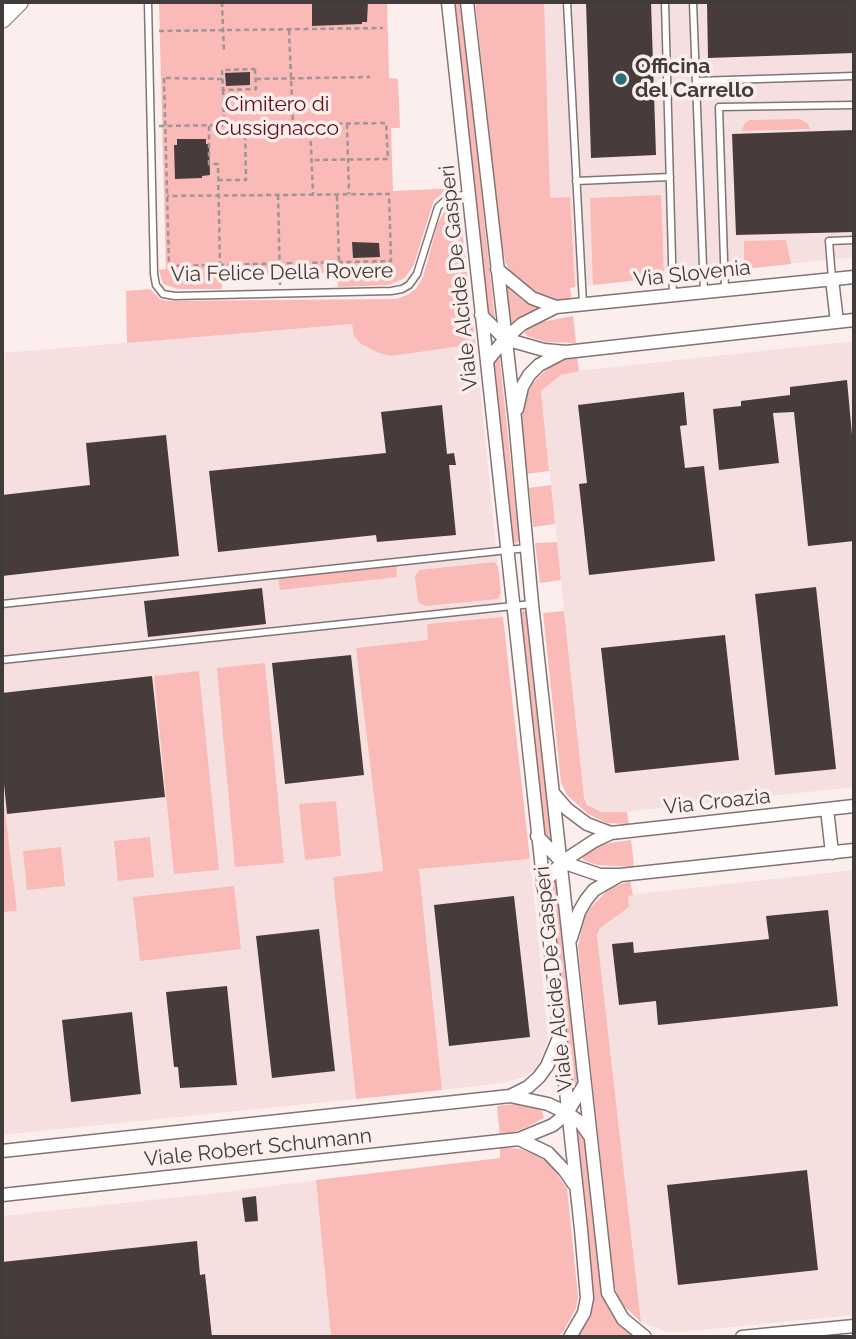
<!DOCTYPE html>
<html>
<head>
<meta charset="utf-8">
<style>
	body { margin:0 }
	#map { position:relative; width:856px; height:1339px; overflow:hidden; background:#fceeed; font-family:Raleway,sans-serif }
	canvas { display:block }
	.frame { position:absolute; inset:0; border:4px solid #413c3b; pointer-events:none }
</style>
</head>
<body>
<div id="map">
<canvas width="856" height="1339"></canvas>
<div class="frame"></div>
</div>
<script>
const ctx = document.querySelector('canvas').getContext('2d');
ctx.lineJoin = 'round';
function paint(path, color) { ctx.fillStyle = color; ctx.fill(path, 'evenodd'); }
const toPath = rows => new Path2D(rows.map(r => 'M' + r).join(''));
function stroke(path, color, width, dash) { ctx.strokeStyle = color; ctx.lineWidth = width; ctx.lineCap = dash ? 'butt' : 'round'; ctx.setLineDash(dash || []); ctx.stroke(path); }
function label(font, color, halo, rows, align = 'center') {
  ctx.font = font + ' Raleway,sans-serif'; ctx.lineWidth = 7; ctx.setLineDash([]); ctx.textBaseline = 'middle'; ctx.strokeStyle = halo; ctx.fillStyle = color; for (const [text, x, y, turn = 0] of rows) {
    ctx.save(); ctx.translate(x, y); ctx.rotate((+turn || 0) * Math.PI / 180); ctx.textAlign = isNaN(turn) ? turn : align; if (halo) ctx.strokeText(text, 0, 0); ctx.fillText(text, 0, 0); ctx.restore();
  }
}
const built = toPath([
	[498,2,854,2,854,257,570,287],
	[472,306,503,617,427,624,428,640,356,648,383,872,333,877,356,1099,2,1135,2,912,17,910,2,785,2,353,353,324],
	[854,341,854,787,624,812,601,812,592,809,584,797,541,391,561,375,577,371],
	[530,859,547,1023,548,1038,545,1049,535,1070,523,1077,503,1083,442,1090,419,868],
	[854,870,854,1315,680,1332,668,1332,648,1325,641,1322,597,935,600,928,628,895],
	[316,1180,331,1337,2,1337,2,1216,226,1192]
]);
const green = toPath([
	[159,2,387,2,389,78,398,79,400,128,391,128,393,191,459,188,442,194,434,200,414,264,405,278,389,285,338,287,337,273,286,274,286,268,275,268,275,275,222,276,222,289,178,289,163,284,159,270,166,269],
	[453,2,461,2,495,319,487,312],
	[475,2,544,2,550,198,570,197,575,287,570,288,572,301,562,301,540,296,516,280,506,264,502,247],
	[800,119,808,124,810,129,741,131,745,123,750,120],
	[661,195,664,277,593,285,590,198],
	[459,201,475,344,391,356,379,353,361,344,354,336,352,324,127,343,126,291,150,289,160,299,168,301,396,299,407,295,416,289,423,277,438,223,443,214,450,206],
	[786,240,791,264,744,269,744,241],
	[506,285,522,300,539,309,520,318,511,327],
	[573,316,576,343,546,342,527,336,525,333,526,329,541,322],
	[499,352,519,540,516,544,513,541,493,361],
	[577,357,579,371,561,375,541,391,549,471,526,474,521,420,524,402,532,384,548,368,563,359],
	[551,485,555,524,533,527,529,488],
	[557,542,561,580,540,583,535,543],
	[494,562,498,566,501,593,498,599,425,606,418,602,415,576,420,570],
	[396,564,397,577,280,590,278,577],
	[524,610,527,613,552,842,544,834,520,613],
	[564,611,584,797,587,805,601,812,627,812,629,824,607,823,588,814,567,795,561,782,543,613],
	[503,617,530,859,419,869,442,1090,356,1099,333,877,383,871,356,648,428,640,427,624],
	[265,663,284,863,235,867,217,668],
	[199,671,219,870,174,874,154,676],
	[2,785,17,911,2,912],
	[336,801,341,856,305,860,299,804],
	[150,837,154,877,118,881,114,841],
	[631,840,634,867,597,865,583,860,583,854,590,849,603,844],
	[61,847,65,886,27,890,23,851],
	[556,878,579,1081,572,1095,550,888],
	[630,881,633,895,628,896,629,907,600,928,597,935,641,1322,625,1307,617,1295,614,1283,578,947,584,918,592,906,610,888],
	[234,886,241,949,140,961,133,897],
	[514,1104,537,1109,542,1111,544,1118,523,1129,500,1136,497,1106],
	[576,1129,585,1141,602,1294,617,1321,636,1337,578,1337,590,1315,593,1293],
	[500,1147,520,1149,534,1154,549,1163,567,1188,578,1297,576,1308,563,1332,557,1337,331,1337,316,1180,500,1158]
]);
const building = toPath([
	[312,2,368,2,367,22,362,22,362,24,312,26],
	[586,2,651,2,656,155,591,158],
	[707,2,854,2,854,53,708,58],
	[250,72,250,85,226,86,225,73],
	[854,130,854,232,736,235,732,134],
	[177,139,206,139,206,144,209,144,210,175,202,176,202,178,175,179,174,145,177,145],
	[352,242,379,243,380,257,353,258],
	[847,380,854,457,854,541,808,546,794,412,773,413,779,463,719,470,713,409,741,406,741,401,790,395,790,387],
	[684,392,687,425,680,426,685,468,704,466,715,561,589,575,579,484,587,483,578,405],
	[442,405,447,454,454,453,456,465,449,465,456,535,377,542,376,535,218,552,209,471,386,453,381,412],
	[166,435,179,556,2,576,2,495,90,485,86,443],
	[816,587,836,769,775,775,755,594],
	[262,588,266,624,148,637,144,601],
	[725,635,739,760,615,773,601,648],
	[351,655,364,775,285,784,272,663],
	[152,676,165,797,7,814,2,764,2,693],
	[514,896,530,1037,449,1046,434,905],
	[828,910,838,1006,658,1025,656,1001,619,1005,612,944,633,942,634,953,769,939,766,916],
	[319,929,335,1071,272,1078,256,936],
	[227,986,237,1085,180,1088,178,1067,174,1067,166,992],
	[132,1012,141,1094,71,1102,62,1020],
	[807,1170,818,1270,678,1285,667,1185],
	[256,1196,258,1221,245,1222,242,1198],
	[197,1241,200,1275,205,1274,212,1337,2,1337,2,1262]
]);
const path = toPath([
	[222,2,224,52],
	[289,30,293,124],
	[159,31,383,28],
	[255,69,256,89,223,90,222,70,255,69],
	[164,78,169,266,391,261,389,194,167,196],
	[166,78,222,79],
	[256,79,370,77],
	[223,90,224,125],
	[310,124,313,194],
	[347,124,349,194],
	[159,126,386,123,388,159,311,160],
	[209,126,209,164,218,164,220,265],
	[218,180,246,180,245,125],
	[278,195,280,286],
	[337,196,339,262]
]);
const lane = toPath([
	[148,2,154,274,156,285,163,294,175,296,391,291,402,289,409,285,417,274,438,207,448,198,469,194],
	[567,2,583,304],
	[665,2,673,296],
	[693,2,704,293],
	[696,81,854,76],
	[576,181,670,177],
	[832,279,829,241,854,240],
	[725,290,719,107,854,105],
	[2,604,527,548],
	[2,660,532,604]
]);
const street = toPath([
	[448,2,581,1229,587,1298,584,1313,570,1337],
	[467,2,515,419,532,604,608,1293,623,1319,645,1337],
	[497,269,532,298,556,307],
	[832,279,837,322],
	[481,315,505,339,544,350,566,352,854,320],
	[487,361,505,339,522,324,556,307,854,277],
	[517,409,522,387,529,375,539,365,562,353],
	[553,793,567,809,587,824,611,833],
	[827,809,832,853],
	[537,836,562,862,600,875,620,875,854,850],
	[543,885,562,862,594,841,611,833,854,806],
	[571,938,579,912,586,900,594,890,620,875],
	[510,1096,528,1087,539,1077,547,1066,558,1040],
	[519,1139,548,1153,565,1171,574,1184],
	[2,1151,510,1096,548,1104,567,1113,580,1122,590,1136],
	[2,1195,519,1139,553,1125,567,1113,584,1085],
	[742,1337,854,1326]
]);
const secondary = toPath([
	[2,19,19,2]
]);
const markers = [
	[621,79,7,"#27707a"]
];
const poiNames = [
	["Officina",635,67],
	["del Carrello",635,91]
];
const parkNames = [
	["Cimitero di",277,105],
	["Cussignacco",277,129]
];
const streetNames = [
	["Via Felice Della Rovere",282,273,-1],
	["Via Slovenia",692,274,-6],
	["Viale Alcide De Gasperi",459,278,-96],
	["Via Croazia",717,802,-6],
	["Viale Alcide De Gasperi",554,979,-96],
	["Viale Robert Schumann",258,1148,-6]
];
paint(built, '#f6e0df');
paint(green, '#fabab7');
paint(building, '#473c3b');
stroke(lane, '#817574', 9);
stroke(street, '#817574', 15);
stroke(secondary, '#817574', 20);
stroke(path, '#9e9594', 2.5, [5, 3.5]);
stroke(lane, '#fff', 6);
stroke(street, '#fff', 12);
stroke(secondary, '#fff', 18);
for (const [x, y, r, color] of markers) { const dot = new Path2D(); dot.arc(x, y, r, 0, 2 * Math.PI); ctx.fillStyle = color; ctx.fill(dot); stroke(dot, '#fceeed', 2.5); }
label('bold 21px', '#413c3b', '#fceeed', poiNames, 'left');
label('21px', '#610b15', '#fceeed', parkNames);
label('21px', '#413c3b', '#fceeed', streetNames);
</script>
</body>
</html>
